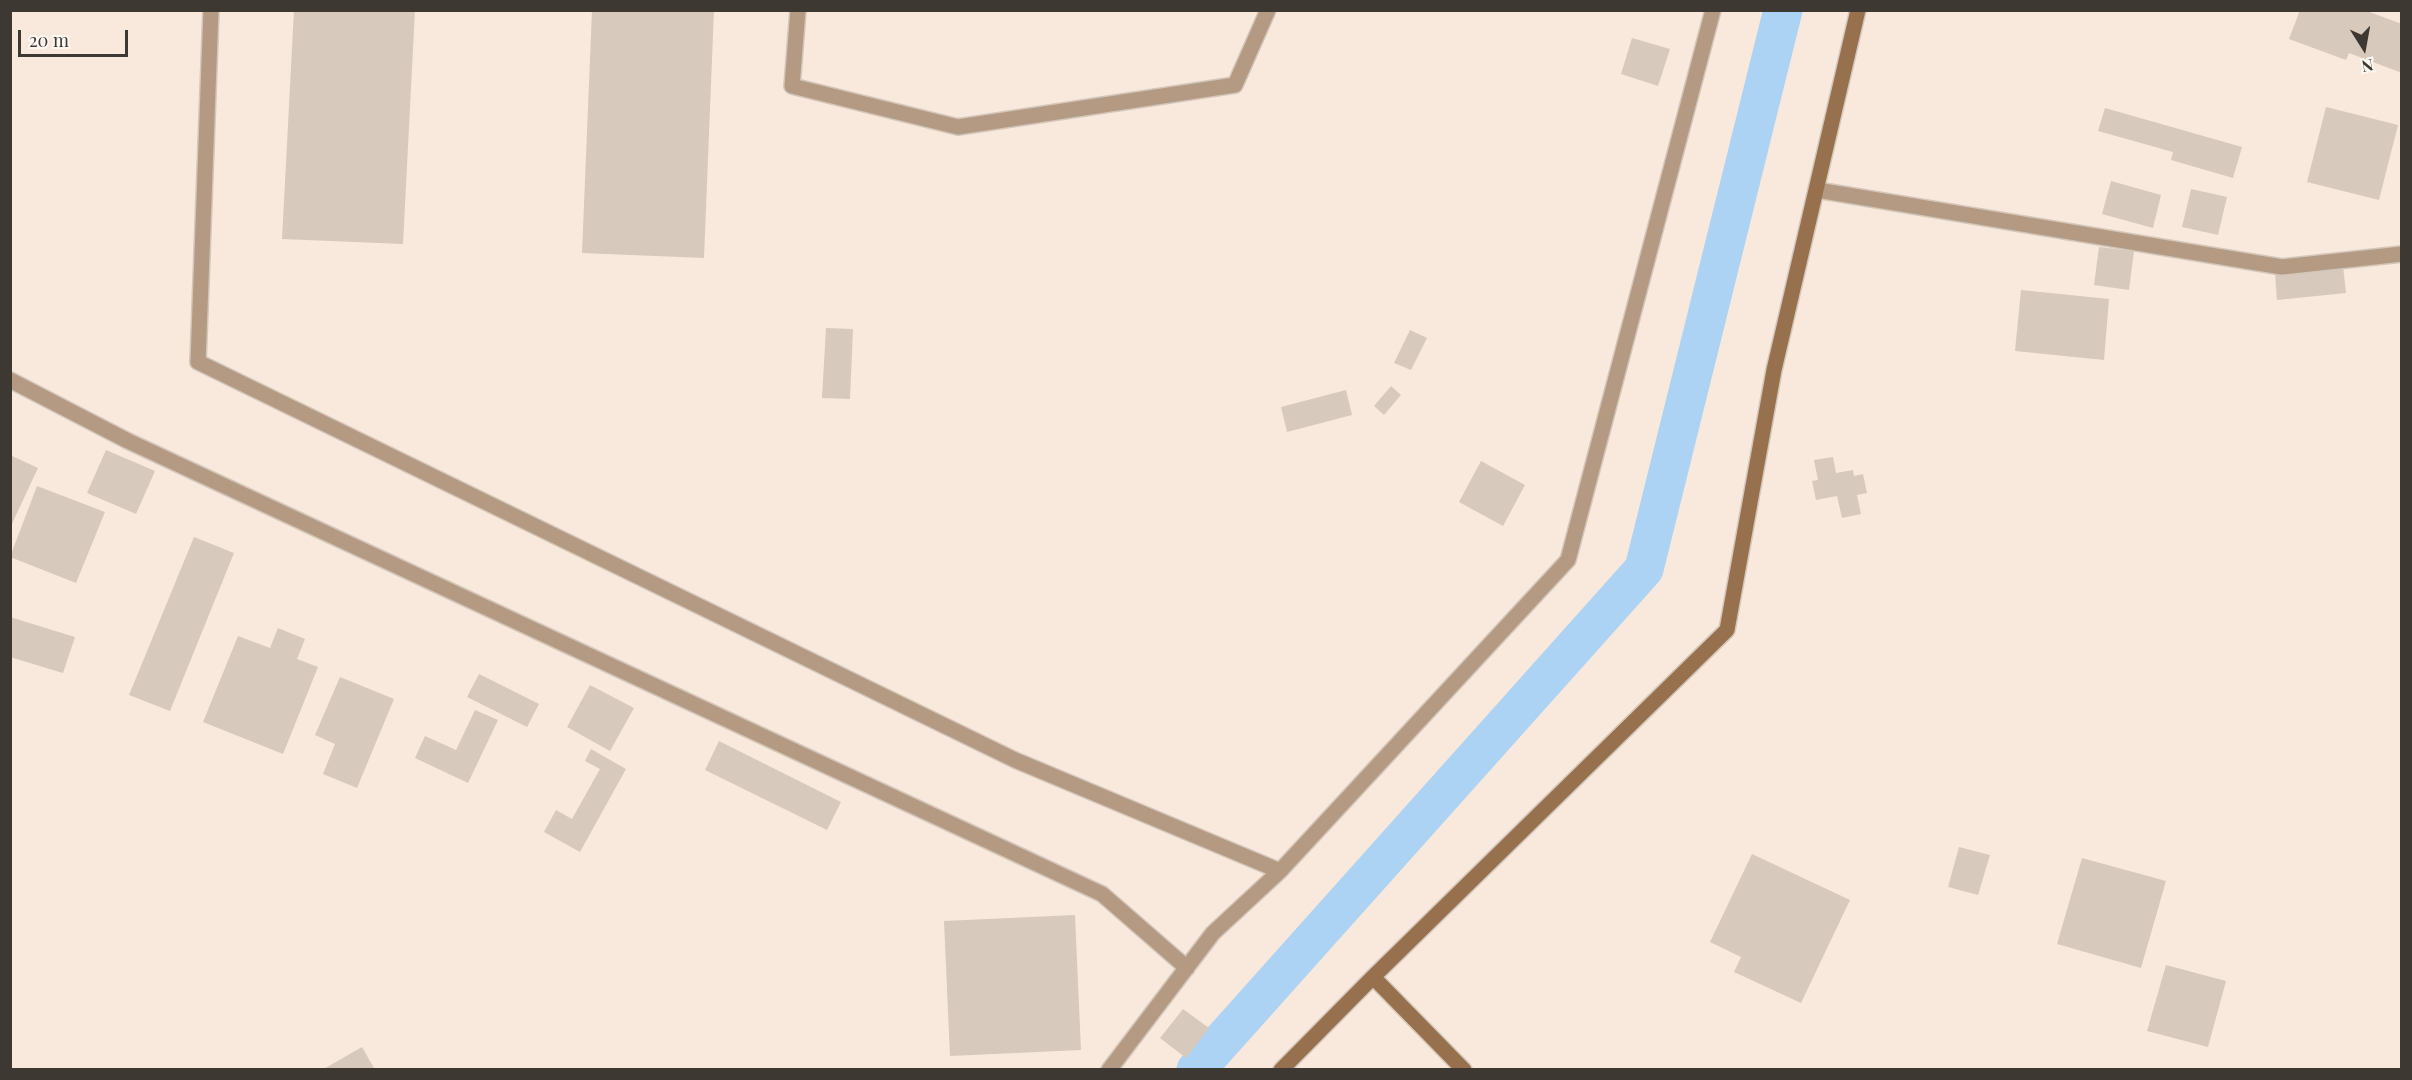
<!DOCTYPE html>
<html>
<head>
<meta charset="utf-8">
<style>
	body { margin:0 }
	#map { position:relative; width:2412px; height:1080px; overflow:hidden; background:#f8e9dc; font-family:"Playfair Display",serif }
	canvas { display:block }
	.frame { position:absolute; inset:0; border:12px solid #3e3833; pointer-events:none }
	.north { position:absolute; left:2334px; top:18px; width:60px; height:60px; -webkit-text-stroke:4px #fef8f3; paint-order:stroke; rotate:169deg; font-size:16px; font-weight:700; line-height:24px; text-align:center; color:#3e3833 }
	.north::after { content:''; display:block; margin:auto; width:21px; height:27px; background:#3e3833; clip-path:polygon(50% 0,100% 100%,50% 72%,0 100%) }
	.scale { position:absolute; left:18px; top:30px; width:110px; height:27px; box-sizing:border-box; border:3px solid #3e3833; border-top:0; padding-left:8px; font-size:18px; line-height:21px; white-space:nowrap; color:#3e3833; -webkit-text-stroke:4px #fef8f3; paint-order:stroke }
</style>
</head>
<body>
<div id="map">
<canvas width="2412" height="1080"></canvas>
<div class="frame"></div>
<div class="north">N</div>
<div class="scale">20 m</div>
</div>
<script>
const ctx = document.querySelector('canvas').getContext('2d');
ctx.lineJoin = 'round';
const toPath = rows => new Path2D(rows.map(r => 'M' + r).join(''));
function stroke(path, color, width, dash) { ctx.strokeStyle = color; ctx.lineWidth = width; ctx.lineCap = dash ? 'butt' : 'round'; ctx.setLineDash(dash || []); ctx.stroke(path); }
function paint(path, color) { ctx.fillStyle = color; ctx.fill(path, 'evenodd'); }
const canal = toPath([
	[1196,1070,1644,569,1783,10]
]);
const building = toPath([
	[294,10,415,10,403,244,282,239],
	[592,10,714,10,704,258,582,253],
	[2300,10,2364,10,2402,24,2402,73,2349,53,2346,60,2289,39],
	[1632,38,1670,49,1658,86,1621,74],
	[2326,107,2398,125,2379,200,2307,182],
	[2105,108,2242,147,2233,178,2171,160,2173,152,2098,131],
	[2111,181,2161,195,2153,228,2102,214],
	[2191,189,2227,197,2218,235,2182,227],
	[2099,247,2134,251,2129,290,2094,285],
	[2343,266,2346,293,2277,300,2275,273],
	[2021,290,2109,299,2104,360,2015,351],
	[826,328,853,329,850,399,822,398],
	[1410,330,1427,338,1411,370,1394,363],
	[1391,386,1401,395,1384,415,1374,406],
	[1346,390,1352,415,1287,432,1281,407],
	[106,450,155,471,136,514,87,493],
	[10,455,38,468,10,528],
	[1833,457,1836,473,1853,470,1854,476,1863,474,1867,493,1857,495,1861,514,1842,518,1837,496,1816,500,1812,481,1818,480,1814,460],
	[1481,461,1525,485,1503,526,1459,502],
	[37,486,105,512,76,583,10,557],
	[194,537,234,553,170,711,129,695],
	[10,617,75,637,63,673,10,657],
	[278,628,305,639,297,659,318,667,283,754,203,722,238,636,270,648],
	[479,674,539,704,527,727,467,697],
	[340,677,394,699,357,788,323,774,335,744,315,735],
	[590,685,634,708,610,751,567,727],
	[475,710,498,720,468,783,415,758,425,736,456,750],
	[719,741,841,802,827,830,705,770],
	[591,749,626,769,580,852,544,832,556,810,572,819,600,769,585,761],
	[1959,847,1990,855,1978,895,1948,887],
	[1752,854,1850,900,1801,1003,1734,972,1741,957,1710,942],
	[2082,858,2166,881,2141,968,2057,944],
	[1075,915,1081,1050,950,1056,944,921],
	[2166,965,2226,981,2208,1047,2147,1031],
	[1183,1009,1209,1028,1186,1058,1160,1038],
	[362,1047,374,1068,370,1070,322,1070]
]);
const lane = toPath([
	[798,10,792,86,958,127,1235,85,1268,10]
]);
const street = toPath([
	[211,10,198,362,1015,760,1280,871,1568,560,1713,10],
	[1817,190,2282,267,2402,254],
	[10,380,128,441,1102,894,1187,968],
	[1109,1070,1213,933,1280,871]
]);
const secondary = toPath([
	[1373,977,1464,1070],
	[1281,1070,1373,977,1727,630,1774,370,1858,10]
]);
stroke(canal, '#acd3f3', 39);
paint(building, '#d7c9bc');
stroke(lane, '#d3c6ba', 18);
stroke(street, '#d3c6ba', 18);
stroke(secondary, '#d3c6ba', 18);
stroke(lane, '#b49a82', 15);
stroke(street, '#b49a82', 15);
stroke(secondary, '#97714e', 15);
</script>
</body>
</html>
